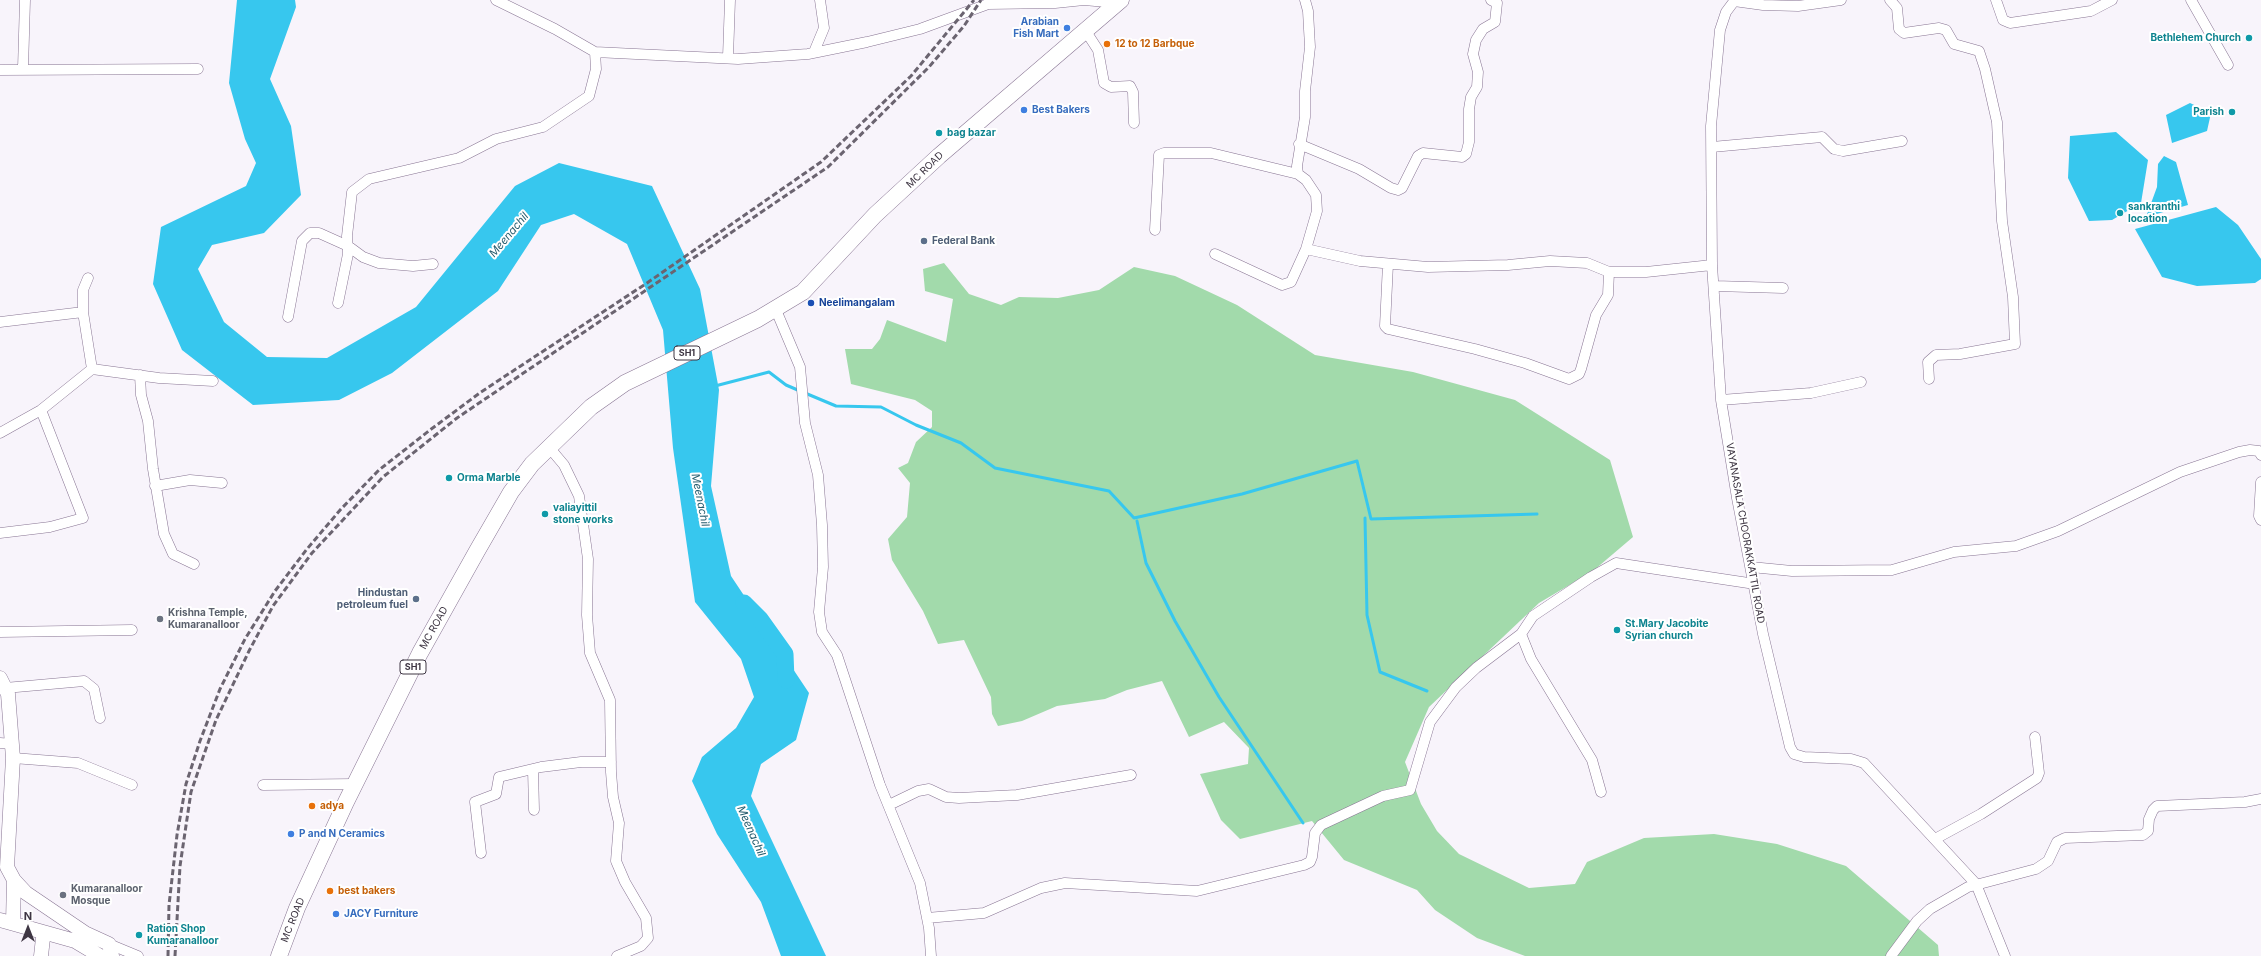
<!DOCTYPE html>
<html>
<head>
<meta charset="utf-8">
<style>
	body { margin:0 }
	#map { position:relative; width:2261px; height:956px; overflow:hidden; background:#f8f4fb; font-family:Inter,sans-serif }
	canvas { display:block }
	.north { position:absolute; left:8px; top:908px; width:40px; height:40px; -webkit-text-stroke:3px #fff; paint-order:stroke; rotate:0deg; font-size:11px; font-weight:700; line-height:16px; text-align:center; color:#3e3643 }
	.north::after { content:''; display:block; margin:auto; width:14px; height:18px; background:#3e3643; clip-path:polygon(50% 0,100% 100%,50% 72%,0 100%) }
</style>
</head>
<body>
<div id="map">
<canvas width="2261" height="956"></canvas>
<div class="north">N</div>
</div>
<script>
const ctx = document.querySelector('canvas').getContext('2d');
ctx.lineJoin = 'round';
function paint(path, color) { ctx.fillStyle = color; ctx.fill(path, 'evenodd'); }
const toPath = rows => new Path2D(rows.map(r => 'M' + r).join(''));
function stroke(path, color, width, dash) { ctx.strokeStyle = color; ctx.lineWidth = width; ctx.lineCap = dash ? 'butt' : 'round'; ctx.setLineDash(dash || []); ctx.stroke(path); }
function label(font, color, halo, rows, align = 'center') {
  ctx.font = font + ' Inter,sans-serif'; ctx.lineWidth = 4; ctx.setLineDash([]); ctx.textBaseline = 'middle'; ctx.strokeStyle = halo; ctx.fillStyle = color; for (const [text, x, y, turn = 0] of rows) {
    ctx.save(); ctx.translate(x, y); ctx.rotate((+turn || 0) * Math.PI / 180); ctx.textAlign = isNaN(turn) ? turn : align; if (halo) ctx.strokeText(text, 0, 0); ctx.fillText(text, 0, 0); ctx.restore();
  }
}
const green = toPath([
	[944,263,969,294,1001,305,1019,297,1058,298,1099,290,1134,267,1175,276,1237,305,1315,355,1413,372,1515,400,1610,460,1633,537,1593,571,1539,603,1429,707,1405,762,1421,804,1437,831,1459,854,1529,888,1575,884,1587,862,1644,838,1714,834,1777,844,1846,866,1938,945,1939,956,1525,956,1477,938,1435,910,1417,890,1344,860,1312,821,1240,839,1221,820,1200,774,1248,764,1249,748,1224,722,1189,737,1162,681,1127,690,1105,699,1057,706,1022,721,998,726,992,714,991,697,964,640,938,644,923,611,892,560,888,539,907,517,910,483,898,468,908,463,916,442,932,427,932,411,915,400,851,384,845,349,872,349,880,339,887,320,946,342,953,299,925,291,923,269]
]);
const water = toPath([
	[237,0,295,0,296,7,270,79,291,126,301,195,264,233,212,245,198,269,224,322,267,357,327,358,416,307,515,186,559,163,652,186,700,289,719,390,711,486,731,576,809,693,796,740,761,764,751,796,826,956,781,956,761,902,717,834,692,781,702,757,736,728,754,697,741,659,695,602,673,448,663,330,627,244,574,214,541,225,498,291,392,373,339,400,253,405,182,350,153,284,161,227,246,186,256,163,245,139,229,83],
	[2190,103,2211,113,2207,131,2172,143,2166,115],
	[2116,132,2148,160,2141,203,2112,220,2089,221,2068,178,2070,136],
	[2164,156,2176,162,2188,205,2146,217,2157,187,2158,164],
	[2216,207,2238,225,2261,259,2261,279,2255,283,2197,286,2162,277,2135,229]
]);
const stream = toPath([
	[715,386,769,372,786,385,800,391],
	[805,393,836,406,881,407,916,425,961,443,995,468,1109,491,1134,518,1242,494,1357,461,1371,519,1537,514],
	[1365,518,1367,615,1380,672,1427,691],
	[1137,521,1146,563,1175,621,1219,697,1303,823]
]);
const river = toPath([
	[744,603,760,619,785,654,786,680]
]);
const street = toPath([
	[496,0,555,29,595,52,738,59,808,54,867,42,920,29,988,4,1055,3,1084,0,1118,3],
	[1305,0,1308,11,1310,47,1305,91,1305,117,1297,166,1298,174,1306,180,1316,195,1317,211,1306,249,1360,261,1428,267,1508,265,1550,261,1587,263,1609,272,1646,272,1712,265],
	[1735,0,1726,12,1720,30,1711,126,1712,265,1721,400,1737,498,1763,634,1790,747,1794,754,1804,757,1851,759,1864,763,1976,884,2005,956],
	[1890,0,1897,8,1899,29,1904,33,1939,28,1946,30,1954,44,1979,51,1985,69,1997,122,2002,221,2013,297,2015,344,1960,354,1936,355,1928,362,1929,379],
	[1996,0,2003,20,2010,23,2091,11,2112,0],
	[2191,0,2228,65],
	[1734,1,1763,5,1798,6,1841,0],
	[1085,30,1098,50,1104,83,1111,87,1130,86,1133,92,1134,123],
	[814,52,824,28,820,0],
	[728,57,730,0],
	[23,69,25,0],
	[0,70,198,69],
	[1299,144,1359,169,1391,188,1398,190,1402,188,1418,156,1423,153,1462,157,1466,154,1469,142,1469,109,1471,97,1477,87,1478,72,1473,54,1476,40,1483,29,1495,22,1497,3,1491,0],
	[1712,147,1822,137,1834,149,1843,151,1902,141],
	[1155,230,1159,155,1164,153,1211,153,1298,174],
	[1215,254,1282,285,1291,282,1306,249],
	[1388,264,1385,326,1388,329,1475,349,1525,363,1569,379,1579,374,1581,369,1596,315,1608,295,1609,272],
	[1715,286,1783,288],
	[338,303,348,254,347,236,352,192,369,179,459,158,496,139,543,127,589,96,596,69,595,52],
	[776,310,800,367,805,423,818,475,822,525,823,567,819,612,822,632,837,655,880,785,920,883,929,928,931,956],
	[83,312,92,369,159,378,213,381],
	[288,317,302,241,310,233,319,233,348,246,363,257,379,263,413,266,433,264],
	[0,322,83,312,83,290,88,278],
	[140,375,141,395,148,421,153,469,164,534,173,554,194,564],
	[1721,400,1811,393,1861,382],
	[0,433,41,410,92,369],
	[548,446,564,465,579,496,588,559,587,615,590,653,610,700,611,772,613,797,619,823,616,861,625,882,646,918,648,938,641,946,617,956],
	[2261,482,2259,516,2261,520],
	[155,486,190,480,222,483],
	[0,533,50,527,83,518,41,410],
	[1751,567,1792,571,1892,570,1954,552,2016,546,2058,531,2180,472,2239,452,2250,450,2259,451,2261,455],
	[0,632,132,630],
	[1521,634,1531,659,1592,760,1601,792],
	[5,688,84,681,94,689,100,718],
	[0,743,12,744],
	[13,758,78,763,132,785],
	[533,769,534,810],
	[263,785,355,784],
	[889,805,918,791,929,789,946,797,959,798,1017,795,1131,775],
	[1935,839,1981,814,2037,778,2039,773,2035,737],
	[481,853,475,802,496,794,499,777,541,767,581,762,611,762],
	[927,918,984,913,1041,888,1065,883,1197,891,1304,865,1310,862,1312,857,1315,833,1321,825,1383,796,1410,790,1430,722,1456,687,1476,668,1521,634,1533,616,1591,577,1616,563,1755,584],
	[109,944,138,956],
	[1891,956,1917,921,1930,909,1968,887,2036,869,2048,861,2057,842,2065,838,2143,835,2148,831,2149,819,2153,810,2157,806,2245,802,2261,799]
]);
const secondary = toPath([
	[0,678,8,694,13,758,7,867,14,880,26,893,85,933,109,944,112,956],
	[0,920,75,941,100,956],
	[13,923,14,880],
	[41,956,43,938]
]);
const primary = toPath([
	[279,956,297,908,346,802,420,653,477,551,511,492,532,464,591,407,625,383,758,319,803,292,875,215,939,156,1121,0]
]);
const rail = toPath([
	[168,956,169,905,177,835,186,784,200,741,220,689,245,639,275,591,307,549,341,509,379,470,430,430,481,392,647,283,821,162,911,76,974,0],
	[175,956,180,866,191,792,216,720,249,651,273,606,312,553,383,477,457,418,828,167,929,67,964,26,981,0]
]);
const markers = [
	[1067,28,4,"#3f7fe0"],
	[2249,38,4,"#0f9aa8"],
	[1107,44,4,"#e8710a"],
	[1024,110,4,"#3f7fe0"],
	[2232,112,4,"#0f9aa8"],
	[939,133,4,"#0f9aa8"],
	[2120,213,4,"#0f9aa8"],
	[924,241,4,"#5c6f8a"],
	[811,303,4,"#1a4fb4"],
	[449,478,4,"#0f9aa8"],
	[545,514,4,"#0f9aa8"],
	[416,599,4,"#5c6f8a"],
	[160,619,4,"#6b7280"],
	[1617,630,4,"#0f9aa8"],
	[312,806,4,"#e8710a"],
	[291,834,4,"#3f7fe0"],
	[330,891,4,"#e8710a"],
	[63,895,4,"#6b7280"],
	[336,914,4,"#3f7fe0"],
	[139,935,4,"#0f9aa8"]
];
const shields = [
	[687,353,26],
	[413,667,26]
];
const shieldNames = [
	["SH1",687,353],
	["SH1",413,667]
];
const shopNames = [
	["Arabian",1059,22,"right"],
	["Fish Mart",1059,34,"right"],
	["Best Bakers",1032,110],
	["P and N Ceramics",299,834],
	["JACY Furniture",344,914]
];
const cultureNames = [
	["Bethlehem Church",2241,38,"right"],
	["Parish",2224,112,"right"],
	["bag bazar",947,133],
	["sankranthi",2128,207],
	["location",2128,219],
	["Orma Marble",457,478],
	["valiayittil",553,508],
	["stone works",553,520],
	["St.Mary Jacobite",1625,624],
	["Syrian church",1625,636],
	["Ration Shop",147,929],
	["Kumaranalloor",147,941]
];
const foodNames = [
	["12 to 12 Barbque",1115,44],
	["adya",320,806],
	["best bakers",338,891]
];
const streetNames = [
	["MC ROAD",925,170,-44],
	["VAYANASALA CHOORAKKATTIL ROAD",1745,533,80],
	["MC ROAD",434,628,-61],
	["MC ROAD",293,920,-68]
];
const serviceNames = [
	["Federal Bank",932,241],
	["Hindustan",408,593,"right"],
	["petroleum fuel",408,605,"right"]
];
const transitNames = [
	["Neelimangalam",819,303]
];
const worshipNames = [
	["Krishna Temple,",168,613],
	["Kumaranalloor",168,625],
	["Kumaranalloor",71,889],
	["Mosque",71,901]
];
const waterNames = [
	["Meenachil",509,235,-50],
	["Meenachil",700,500,79],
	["Meenachil",751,831,66]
];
paint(green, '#a2daab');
paint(water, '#37c7ee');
stroke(stream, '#37c7ee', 3);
stroke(river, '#37c7ee', 17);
stroke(street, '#887593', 11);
stroke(secondary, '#887593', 15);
stroke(primary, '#887593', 17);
stroke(street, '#fff', 10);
stroke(secondary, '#fff', 14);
stroke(primary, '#fff', 16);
stroke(rail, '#6b6470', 3, [6, 3]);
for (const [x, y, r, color] of markers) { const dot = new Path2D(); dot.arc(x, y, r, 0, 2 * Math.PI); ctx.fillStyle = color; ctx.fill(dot); stroke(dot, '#fff', 1.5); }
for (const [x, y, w] of shields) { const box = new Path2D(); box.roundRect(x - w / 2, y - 7, w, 14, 3); ctx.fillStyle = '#fff'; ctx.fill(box); stroke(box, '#3e3643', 1); }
label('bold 9px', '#3e3643', null, shieldNames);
label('bold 10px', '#366cbe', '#fff', shopNames, 'left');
label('bold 10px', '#0d838f', '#fff', cultureNames, 'left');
label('bold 10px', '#c56008', '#fff', foodNames, 'left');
label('10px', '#3e3643', '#fff', streetNames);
label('bold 10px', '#4e5e75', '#fff', serviceNames, 'left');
label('bold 10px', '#164399', '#fff', transitNames, 'left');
label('bold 10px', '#5b616d', '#fff', worshipNames, 'left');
label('italic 11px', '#265d6e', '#fff', waterNames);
</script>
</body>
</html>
